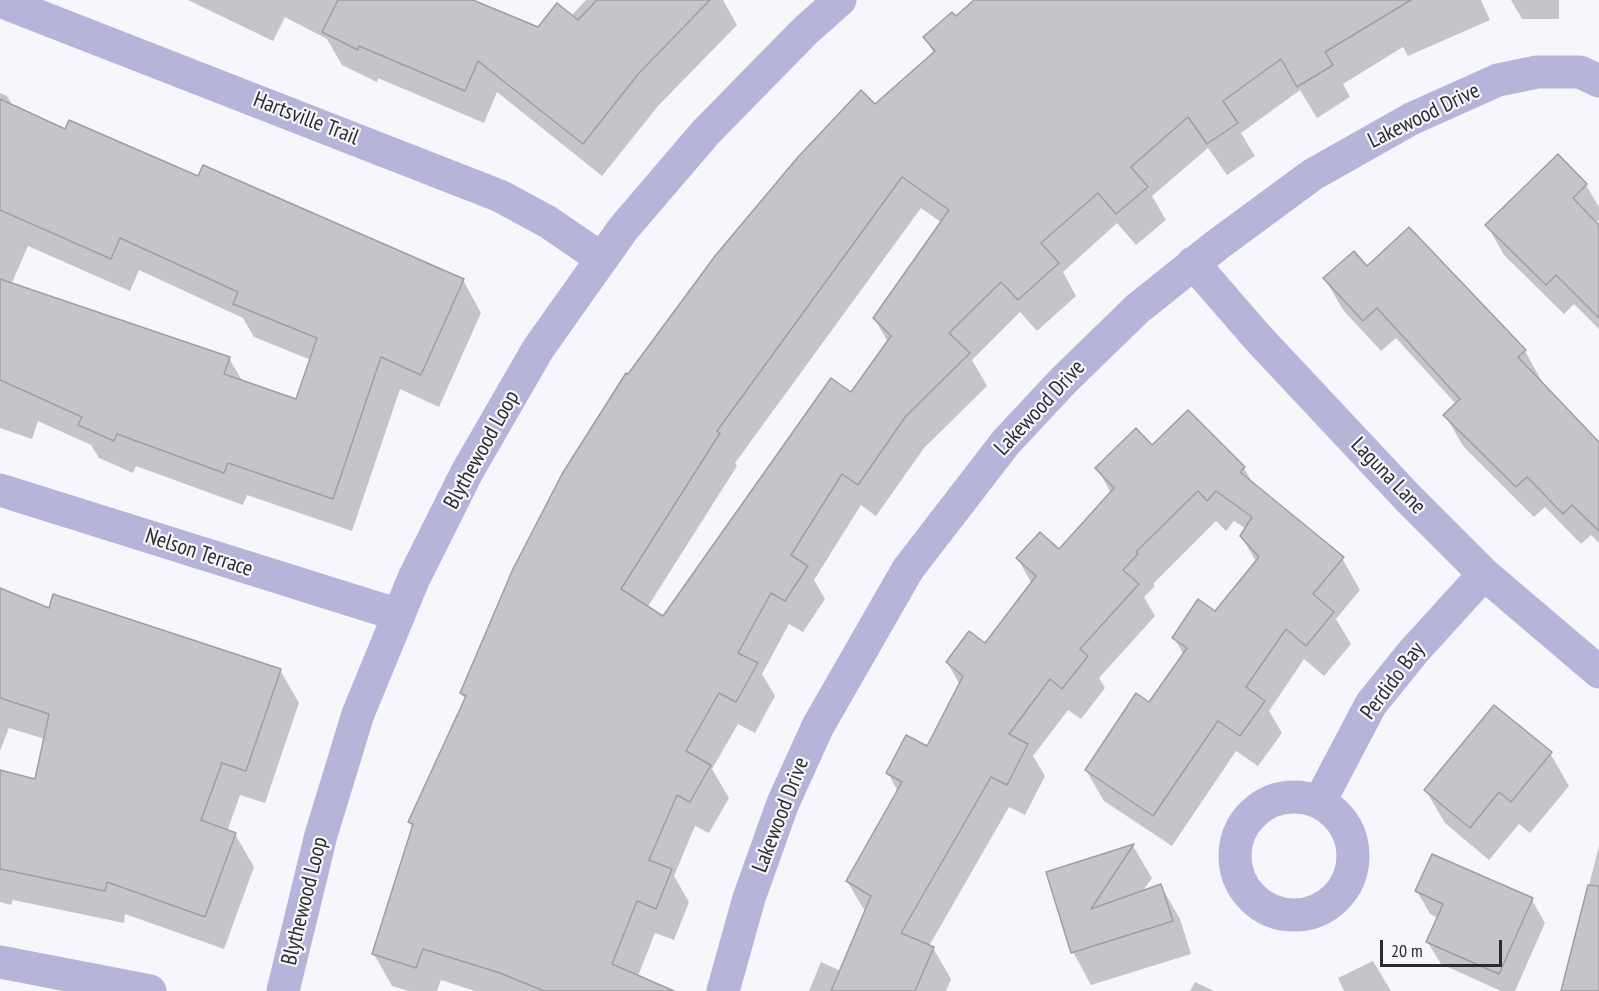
<!DOCTYPE html>
<html>
<head>
<meta charset="utf-8">
<style>
	body { margin:0 }
	#map { position:relative; width:1599px; height:991px; overflow:hidden; background:#f6f6fc; font-family:"PT Sans Narrow",sans-serif }
	canvas { display:block }
	.scale { position:absolute; left:1380px; top:940px; width:122px; height:27px; box-sizing:border-box; border:3px solid #2c2b2e; border-top:0; padding-left:8px; font-size:18px; line-height:21px; white-space:nowrap; color:#2c2b2e; -webkit-text-stroke:4px #f6f6fc; paint-order:stroke }
</style>
</head>
<body>
<div id="map">
<canvas width="1599" height="991"></canvas>
<div class="scale">20 m</div>
</div>
<script>
const ctx = document.querySelector('canvas').getContext('2d');
ctx.lineJoin = 'round';
function paint(path, color) { ctx.fillStyle = color; ctx.fill(path, 'evenodd'); }
const toPath = rows => new Path2D(rows.map(r => 'M' + r).join(''));
function stroke(path, color, width, dash) { ctx.strokeStyle = color; ctx.lineWidth = width; ctx.lineCap = dash ? 'butt' : 'round'; ctx.setLineDash(dash || []); ctx.stroke(path); }
function label(font, color, halo, rows, align = 'center') {
  ctx.font = font + ' "PT Sans Narrow",sans-serif'; ctx.lineWidth = 4.5; ctx.setLineDash([]); ctx.textBaseline = 'middle'; ctx.strokeStyle = halo; ctx.fillStyle = color; for (const [text, x, y, turn = 0] of rows) {
    ctx.save(); ctx.translate(x, y); ctx.rotate((+turn || 0) * Math.PI / 180); ctx.textAlign = isNaN(turn) ? turn : align; if (halo) ctx.strokeText(text, 0, 0); ctx.fillText(text, 0, 0); ctx.restore();
  }
}
const shadow = toPath([
	[188,0,469,0,538,29,571,16,586,0,723,0,737,25,658,106,602,176,497,92,484,123,378,78,377,82,342,65,327,39,285,17,273,41],
	[977,0,1481,0,1490,20,1408,56,1403,47,1343,84,1350,97,1317,118,1300,90,1241,133,1255,156,1227,175,1208,148,1152,196,1166,220,1136,245,1117,223,1063,272,1076,296,1037,331,1020,312,972,360,987,386,924,448,876,516,861,505,814,580,825,599,803,632,789,624,762,674,775,696,755,733,738,724,712,769,729,798,709,833,695,826,674,876,689,902,674,940,655,933,638,976,648,991,475,991,441,980,437,991,409,991,392,986,374,954,413,828,409,822,466,700,461,693,628,376,875,107,934,54,925,37,955,18],
	[921,208,942,223,874,318,888,342,851,394,663,619,647,608,737,466,735,463],
	[1511,0,1559,0,1559,19,1522,19],
	[0,93,7,96,13,106,66,131,198,178,463,280,481,313,439,407,400,389,352,531,247,495,243,505,136,466,133,473,99,458,91,445,38,421,32,439,0,428],
	[28,246,130,291,139,270,243,318,254,337,311,360,297,401,243,382,229,358,11,285],
	[1558,156,1586,185,1599,207,1599,220,1595,223,1599,227,1599,329,1574,304,1564,314,1504,255,1487,225],
	[1367,268,1525,351,1542,382,1541,383,1599,444,1599,543,1591,535,1581,544,1545,507,1534,517,1463,446,1445,415,1456,404,1396,338,1381,351,1343,310,1325,279],
	[1152,447,1244,468,1253,484,1342,558,1360,590,1336,619,1351,644,1324,676,1304,659,1269,711,1282,733,1258,766,1236,751,1172,846,1104,801,1086,770,1149,704,1184,655,1174,638,1215,613,1257,563,1241,536,1246,529,1234,521,1226,531,1216,521,1153,584,1155,586,1144,597,1155,616,1099,678,1105,688,1081,719,1068,710,1033,756,1045,776,1025,815,1009,807,929,946,933,948,951,979,946,991,809,991,821,962,841,971,866,913,847,881,898,792,888,773,928,748,960,685,947,662,985,645,1032,584,1018,559,1059,551,1111,493,1097,468],
	[0,590,50,610,280,670,299,703,265,803,240,795,227,832,235,834,254,867,224,949,125,914,124,923,13,900,11,905,0,902,0,771,36,781,45,739,9,728,0,751],
	[1550,753,1569,786,1530,833,1519,824,1489,860,1445,823,1426,791],
	[1133,846,1152,878,1142,892,1161,886,1180,919,1191,954,1091,985,1073,952,1048,872],
	[1599,846,1599,991,1562,991],
	[1417,891,1532,900,1545,923,1515,991,1501,991,1441,964,1427,941,1438,918,1430,914],
	[1373,961,1391,991,1344,991,1338,978],
	[1195,982,1214,991,1190,991]
]);
const building = toPath([
	[338,0,473,0,538,27,557,3,578,20,597,0,710,0,639,73,583,144,478,61,465,91,359,46,358,50,322,32,338,0],
	[974,0,1411,0,1325,52,1333,65,1297,87,1281,59,1223,101,1238,123,1207,144,1188,117,1131,167,1148,187,1116,214,1098,193,1041,243,1059,263,1018,300,1001,282,949,333,970,353,906,416,858,485,842,474,791,555,808,566,785,601,771,593,738,653,758,663,736,702,719,693,686,751,711,765,690,802,677,795,649,860,672,869,656,909,637,901,612,964,674,991,544,991,500,973,423,949,416,968,372,954,413,824,408,822,466,696,460,693,513,569,562,474,626,373,628,374,715,256,798,157,861,90,875,104,935,51,923,37,952,12,956,16,974,0],
	[902,177,949,210,873,318,891,336,851,392,831,378,663,616,621,589,720,433,717,431,902,177],
	[0,99,65,129,69,120,198,176,203,165,464,279,421,375,381,357,333,499,228,463,224,473,117,434,114,441,78,425,82,417,0,380,0,279,230,357,224,374,296,399,317,338,233,304,238,292,120,238,111,259,0,210,0,99],
	[1558,154,1587,184,1573,198,1599,225,1599,318,1556,275,1546,285,1485,225,1558,154],
	[1409,227,1526,350,1518,357,1599,442,1599,531,1572,505,1563,514,1527,477,1516,487,1443,415,1460,399,1377,308,1363,321,1323,278,1354,251,1367,266,1409,227],
	[1188,410,1245,467,1240,472,1344,557,1313,594,1334,612,1306,646,1286,629,1246,687,1265,701,1240,736,1218,721,1153,816,1085,770,1136,693,1149,702,1187,648,1172,638,1198,599,1215,611,1259,557,1240,536,1252,517,1216,491,1207,501,1198,491,1136,552,1138,554,1123,570,1139,584,1080,649,1088,656,1062,689,1050,679,1009,734,1028,744,1007,785,991,777,901,933,934,947,915,991,831,991,871,896,846,881,902,782,886,773,906,735,927,746,963,676,946,662,969,631,985,643,1036,576,1016,558,1040,532,1059,549,1114,488,1095,468,1136,428,1152,445,1188,410],
	[0,588,49,608,53,594,281,669,246,771,222,763,201,820,236,833,205,917,107,882,105,891,0,869,0,770,35,779,49,714,0,698,0,588],
	[1494,705,1552,752,1511,802,1499,792,1470,828,1424,790,1494,705],
	[1134,844,1091,909,1161,884,1173,921,1071,953,1046,872,1134,844],
	[1432,854,1533,898,1499,974,1426,942,1443,904,1415,891,1432,854],
	[1588,885,1599,886,1599,991,1561,991,1588,885]
]);
const minor = toPath([
	[0,1,500,196,548,222,602,259],
	[1193,263,1258,338,1408,498,1484,574,1599,672],
	[0,490,399,615],
	'1235 856a59 59 0 1 1 118 0a59 59 0 1 1-118 0Z',
	[1320,801,1371,704,1414,651,1484,574],
	[0,962,150,991],
	[283,991,321,835,358,714,414,578,467,472,538,349,623,229,706,132,805,31,840,0],
	[723,991,749,898,783,803,818,726,908,569,1006,442,1063,381,1137,309,1217,245,1312,175,1411,119,1498,80,1537,72,1580,72,1599,81]
]);
const streetNames = [
	["Lakewood Drive",1424,116,-26],
	["Hartsville Trail",306,119,21],
	["Lakewood Drive",1040,408,-47],
	["Blythewood Loop",482,450,-61],
	["Laguna Lane",1388,476,46],
	["Nelson Terrace",199,553,18],
	["Perdido Bay",1393,681,-53],
	["Lakewood Drive",781,815,-69],
	["Blythewood Loop",305,901,-76]
];
paint(shadow, '#0003');
paint(building, '#c4c4ca');
stroke(building, '#9e9ea3', 1.5);
stroke(minor, '#b7b4d9', 33);
label('22px', '#2c2b2e', '#f6f6fc', streetNames);
</script>
</body>
</html>
